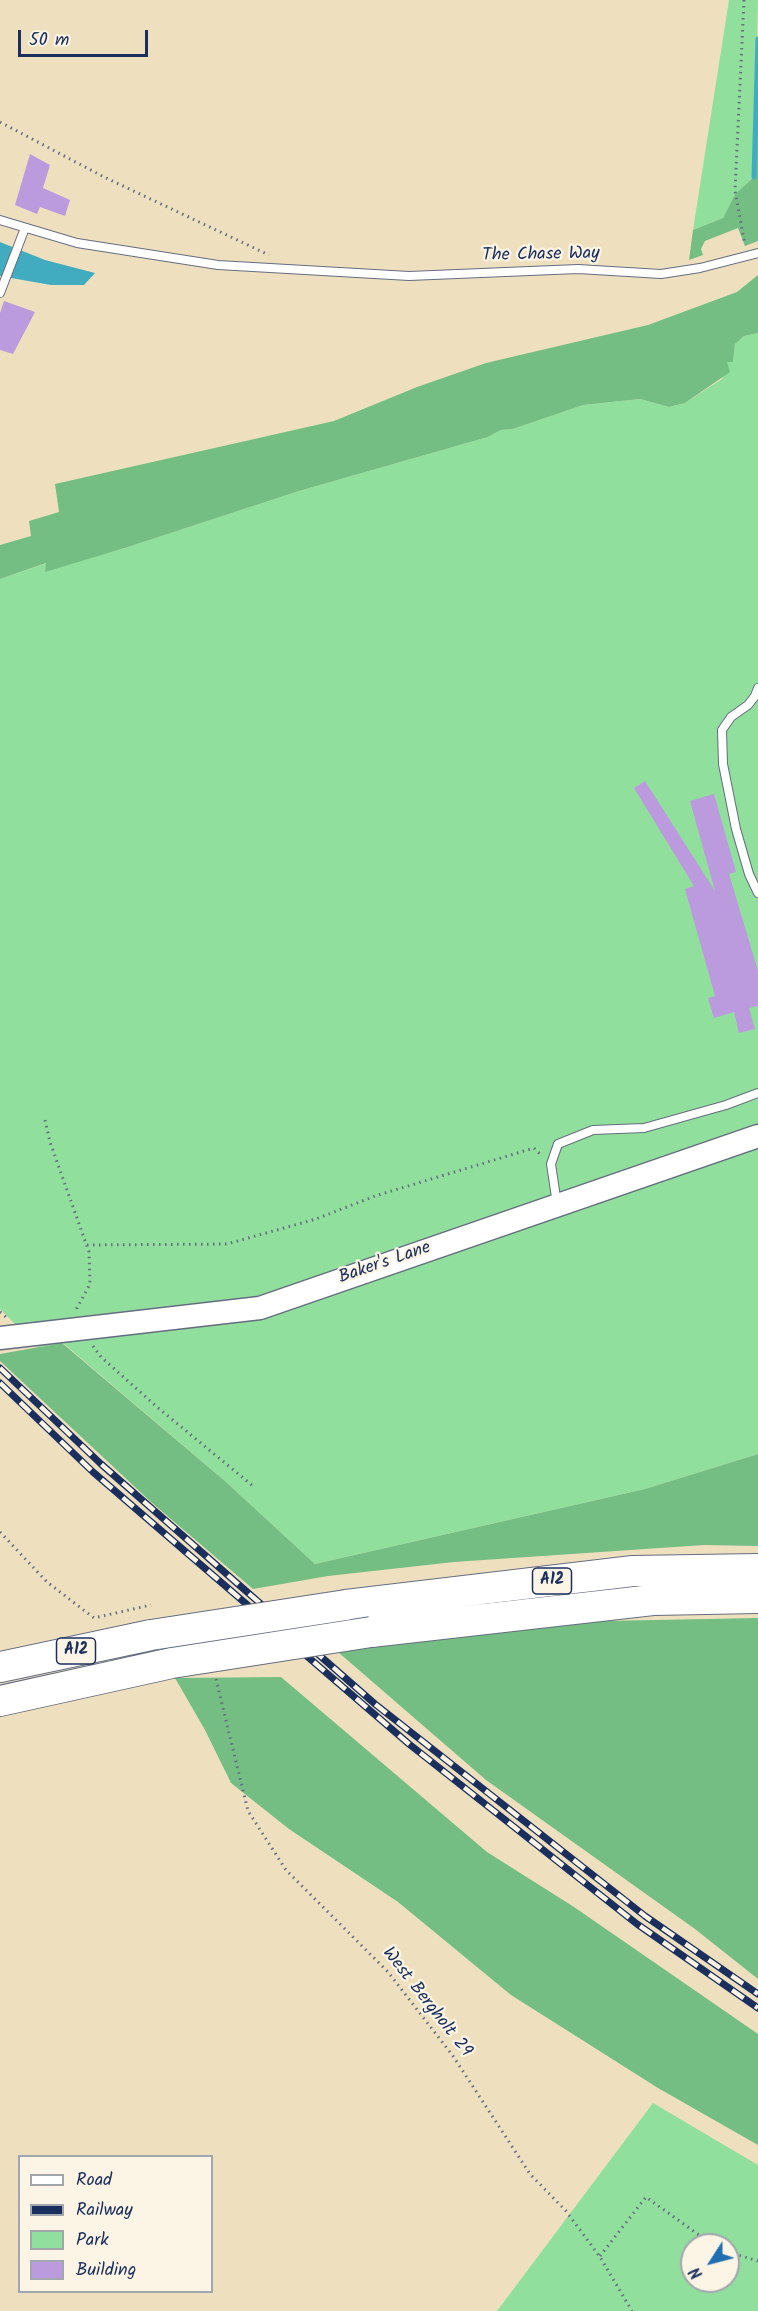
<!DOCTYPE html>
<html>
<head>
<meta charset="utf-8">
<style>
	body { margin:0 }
	#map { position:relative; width:758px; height:2311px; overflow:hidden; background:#eee0bf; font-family:Kalam,sans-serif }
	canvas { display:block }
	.legend { position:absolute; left:18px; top:2155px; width:195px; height:138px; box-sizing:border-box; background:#fcf5e5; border:2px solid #a2a6af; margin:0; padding:8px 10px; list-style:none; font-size:18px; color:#1b2f5e }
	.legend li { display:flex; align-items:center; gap:12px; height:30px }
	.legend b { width:30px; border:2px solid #a2a6af }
	.north { position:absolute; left:680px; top:2233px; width:60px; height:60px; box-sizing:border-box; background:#fcf5e5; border:2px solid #a2a6af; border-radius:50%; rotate:234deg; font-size:16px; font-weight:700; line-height:24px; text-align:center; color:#1b2f5e }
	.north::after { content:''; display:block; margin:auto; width:21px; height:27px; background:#1f6fb2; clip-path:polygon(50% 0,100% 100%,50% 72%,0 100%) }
	.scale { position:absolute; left:18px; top:30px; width:130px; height:27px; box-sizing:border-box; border:3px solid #1b2f5e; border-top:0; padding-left:8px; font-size:18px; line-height:21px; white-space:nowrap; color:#1b2f5e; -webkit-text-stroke:4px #fcf5e5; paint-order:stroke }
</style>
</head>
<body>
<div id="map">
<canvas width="758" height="2311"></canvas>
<ul class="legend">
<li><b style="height:8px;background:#fff"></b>Road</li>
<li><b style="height:8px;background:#1b2f5e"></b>Railway</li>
<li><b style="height:16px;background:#91df9d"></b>Park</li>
<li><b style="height:16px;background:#bb9ade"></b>Building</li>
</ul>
<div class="north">N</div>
<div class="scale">50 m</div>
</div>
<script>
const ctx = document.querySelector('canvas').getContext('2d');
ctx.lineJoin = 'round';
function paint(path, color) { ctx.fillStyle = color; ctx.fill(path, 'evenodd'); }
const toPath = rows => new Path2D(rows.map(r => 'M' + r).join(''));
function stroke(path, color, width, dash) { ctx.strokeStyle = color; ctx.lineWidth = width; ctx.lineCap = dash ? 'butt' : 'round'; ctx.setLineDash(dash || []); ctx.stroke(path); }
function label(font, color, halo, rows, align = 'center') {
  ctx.font = font + ' Kalam,sans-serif'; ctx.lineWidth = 4.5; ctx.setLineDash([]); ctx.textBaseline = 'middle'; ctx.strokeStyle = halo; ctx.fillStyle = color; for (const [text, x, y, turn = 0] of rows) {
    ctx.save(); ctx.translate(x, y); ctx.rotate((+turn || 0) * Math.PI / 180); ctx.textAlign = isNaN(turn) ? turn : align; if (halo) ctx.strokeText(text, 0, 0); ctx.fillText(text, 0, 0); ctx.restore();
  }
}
const green = toPath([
	[729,0,758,0,754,177,735,194,723,218,693,230],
	[758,333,758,1454,645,1489,315,1564,226,1482,63,1343,38,1347,0,1309,0,579,47,563,45,571,128,547,299,491,488,437,501,430,513,429,583,405,640,399,669,407,685,403,722,379,727,362,733,362,735,344,744,336],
	[653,2103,758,2165,758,2311,497,2311],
	[692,2245,728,2245,728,2281,692,2281]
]);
const forest = toPath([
	[758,73,758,241,745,246,738,228,705,241,701,249,703,255,689,260,693,230,723,218,735,194,754,177],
	[758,275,758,333,744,336,735,344,733,362,727,362,730,372,685,403,669,407,640,399,583,405,513,429,501,430,488,437,299,491,128,547,45,572,46,563,0,579,0,545,31,536,29,521,59,512,55,484,334,421,417,387,486,363,648,325,737,292],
	[62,1343,226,1482,315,1564,645,1489,758,1454,758,1546,704,1545,454,1562,328,1576,253,1589,151,1502,0,1361,0,1354],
	[758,1618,758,1979,695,1929,486,1780,338,1652,395,1641,603,1621],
	[281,1677,487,1852,574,1907,758,2034,758,2145,658,2088,511,1995,398,1902,289,1829,231,1783,205,1730,175,1678]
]);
const water = toPath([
	[0,242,45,260,95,273,84,285,51,285,0,276]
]);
const stream = toPath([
	[754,177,758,39]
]);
const building = toPath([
	[30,154,50,165,43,188,70,200,65,216,40,207,37,214,15,205],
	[4,301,35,312,13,354,0,350,0,313],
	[645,781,715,891,690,801,714,794,736,872,729,874,758,971,758,1006,749,1008,755,1029,739,1033,734,1012,714,1018,708,998,715,996,685,889,694,886,634,788]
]);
const path = toPath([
	[744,0,735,191,745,245],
	[0,122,104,177,269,255],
	[45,1120,50,1142,89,1252,90,1284,77,1308,77,1311],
	[87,1245,227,1244,316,1219,375,1196,534,1148,541,1155],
	[0,1312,7,1318],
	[93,1346,101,1357,157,1407,253,1486],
	[0,1532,47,1582,94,1618,151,1605],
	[216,1679,248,1811,286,1870,388,1972,453,2056,530,2174,566,2211,600,2257,632,2311],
	[728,2252,758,2261],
	[600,2256,646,2197,713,2245]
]);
const lane = toPath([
	[0,220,77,243,218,265,409,276,578,269,661,274,700,268,758,253],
	[0,293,25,228],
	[758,688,755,696,748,705,731,717,722,730,723,764,736,829,749,874,758,893],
	[557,1204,551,1164,558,1144,593,1130,644,1128,726,1105,758,1093]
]);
const secondary = toPath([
	[0,1338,260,1308,758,1136]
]);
const highway = toPath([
	[346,1605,633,1571,758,1569],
	[371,1632,653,1600,758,1598],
	[0,1667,151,1635],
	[0,1701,172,1663]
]);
const rail = toPath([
	[0,1368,101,1464,375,1704,645,1916,758,1994],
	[0,1383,93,1472,409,1744,637,1924,758,2008]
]);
const highwayBridge = toPath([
	[151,1635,346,1605],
	[172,1663,371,1632]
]);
const shields = [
	[552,1581,39],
	[76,1651,39]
];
const shieldNames = [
	["A12",552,1581],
	["A12",76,1651]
];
const streetNames = [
	["The Chase Way",541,256,-1],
	["Baker's Lane",385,1264,-19],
	["West Bergholt 29",426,2003,52]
];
paint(green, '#91df9d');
paint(forest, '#74be84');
paint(water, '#41abc0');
stroke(stream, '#41abc0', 5);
paint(building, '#bb9ade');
stroke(lane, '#656d80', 10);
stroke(secondary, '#656d80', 25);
stroke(highway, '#656d80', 32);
stroke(path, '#656d80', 3, [1.5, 4.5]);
stroke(lane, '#fff', 8);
stroke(secondary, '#fff', 22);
stroke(highway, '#fff', 30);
stroke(rail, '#1b2f5e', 7);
stroke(rail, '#fcf5e5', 4.5, [14]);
stroke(highwayBridge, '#656d80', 32, []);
stroke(highwayBridge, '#fff', 30);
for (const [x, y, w] of shields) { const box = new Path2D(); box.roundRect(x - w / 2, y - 13, w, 26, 4.5); ctx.fillStyle = '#fcf5e5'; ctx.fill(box); stroke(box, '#1b2f5e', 1.5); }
label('bold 16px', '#1b2f5e', null, shieldNames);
label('18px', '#1b2f5e', '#fcf5e5', streetNames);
</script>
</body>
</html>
